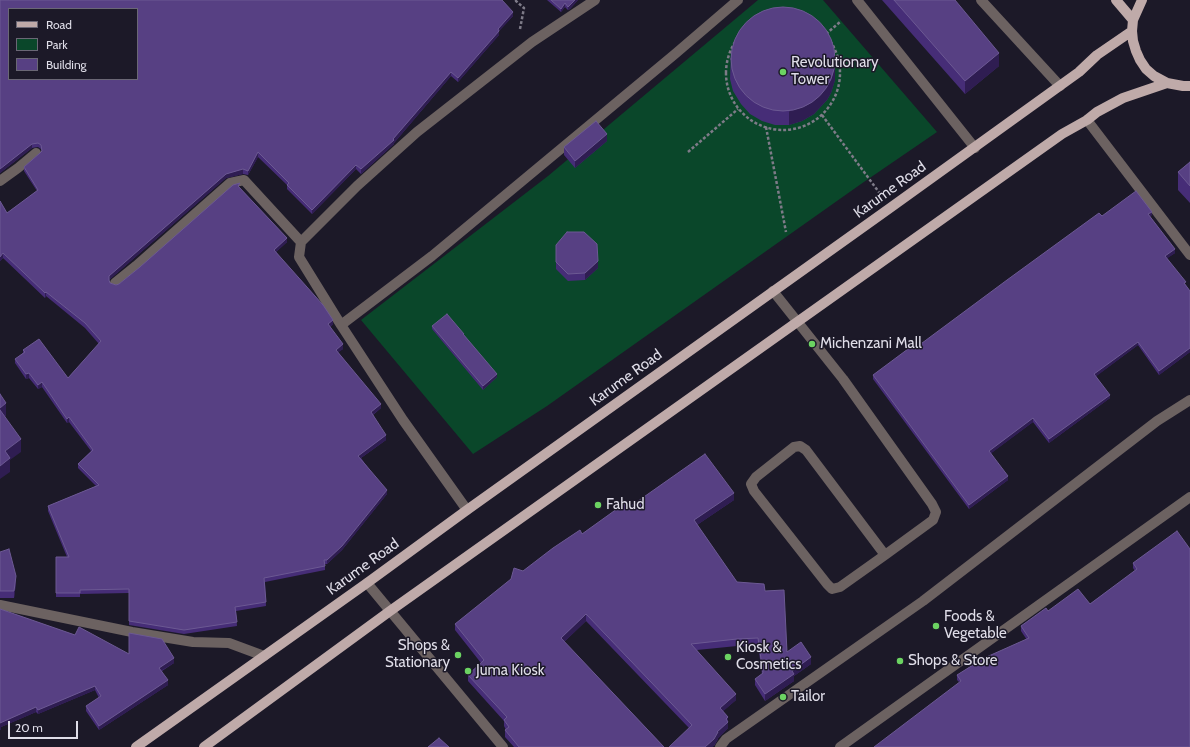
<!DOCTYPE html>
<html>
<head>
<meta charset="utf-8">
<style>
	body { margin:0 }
	#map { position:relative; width:1190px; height:747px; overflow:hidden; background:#1c1928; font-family:Cabin,sans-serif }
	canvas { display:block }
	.legend { position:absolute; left:8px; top:8px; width:130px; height:72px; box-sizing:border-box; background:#1c1928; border:1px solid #6a6775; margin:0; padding:5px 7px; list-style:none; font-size:12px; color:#dfdde8 }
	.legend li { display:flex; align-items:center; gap:8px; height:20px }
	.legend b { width:20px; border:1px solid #6a6775 }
	.scale { position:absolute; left:8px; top:721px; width:70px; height:18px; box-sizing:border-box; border:2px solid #dfdde8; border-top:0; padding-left:5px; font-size:12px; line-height:14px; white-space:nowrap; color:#dfdde8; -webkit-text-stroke:3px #1c1928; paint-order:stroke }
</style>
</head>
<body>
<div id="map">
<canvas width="1190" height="747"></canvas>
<ul class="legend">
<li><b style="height:5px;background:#bfaaa9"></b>Road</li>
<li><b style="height:11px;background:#0a472a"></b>Park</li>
<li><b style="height:11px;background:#574083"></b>Building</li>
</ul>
<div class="scale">20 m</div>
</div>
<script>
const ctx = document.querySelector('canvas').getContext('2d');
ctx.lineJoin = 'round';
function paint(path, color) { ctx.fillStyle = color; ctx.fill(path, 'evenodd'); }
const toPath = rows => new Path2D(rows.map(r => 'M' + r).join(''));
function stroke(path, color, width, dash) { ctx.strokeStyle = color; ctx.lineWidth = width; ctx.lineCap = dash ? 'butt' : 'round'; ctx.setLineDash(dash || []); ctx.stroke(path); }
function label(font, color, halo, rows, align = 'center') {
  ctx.font = font + ' Cabin,sans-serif'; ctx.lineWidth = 3; ctx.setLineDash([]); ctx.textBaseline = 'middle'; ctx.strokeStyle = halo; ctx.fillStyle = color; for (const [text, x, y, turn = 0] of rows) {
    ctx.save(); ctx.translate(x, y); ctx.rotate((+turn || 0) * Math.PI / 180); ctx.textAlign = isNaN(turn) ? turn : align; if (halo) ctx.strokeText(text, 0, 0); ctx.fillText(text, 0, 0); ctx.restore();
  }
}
const green = toPath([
	[758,0,823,0,937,132,861,184,547,406,473,454,361,320,548,176]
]);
const path = toPath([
	[516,0,516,1,524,8,520,29],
	'726 73a57 57 0 1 1 114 0a57 57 0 1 1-114 0Z',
	[826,34,840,22],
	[822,115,881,195],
	[766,127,786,232],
	[688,152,738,109]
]);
const minor = toPath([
	[857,0,975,148],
	[981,0,1060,86],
	[1087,120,1190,255],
	[0,181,18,168,36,153],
	[115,283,136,266,230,183,244,180,301,242],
	[773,291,843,379,932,504,936,512,933,520,885,555,840,587,832,589,827,584,754,491,751,484,756,477,794,447,800,446,806,450,885,555],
	[341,325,432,256,675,54,738,0],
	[467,510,403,420,341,325,299,257,301,242,357,186,417,132,532,42,595,0],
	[367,583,503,747],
	[0,605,132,632,193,642,229,643,264,656],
	[720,747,726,739,923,601,1157,421,1190,400],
	[840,747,1190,497]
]);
const major = toPath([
	[1116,0,1133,20],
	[1142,0,1133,20,1132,31,1133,41,1136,51,1140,60,1146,69,1154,76,1167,83,1183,86,1190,86],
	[136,747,367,583,467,510,890,208,1079,72,1097,55,1132,31],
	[204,747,390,611,1062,134,1087,120,1097,112,1123,98,1167,83]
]);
const wall = toPath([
	[0,0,513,16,499,31,499,35,458,82,451,76,394,143,394,144,361,174,356,169,312,214,287,189,287,185,258,157,248,175,243,174,226,178,109,280,110,283,116,285,119,284,240,188,287,242,276,252,333,324,330,327,343,349,338,352,381,408,373,415,386,440,361,458,387,494,342,550,327,564,325,564,325,570,265,582,266,606,236,611,237,626,184,634,129,625,129,593,80,594,80,597,56,597,56,557,67,557,48,511,48,506,96,486,78,468,78,464,91,451,69,422,67,423,42,387,38,389,29,378,26,379,15,363,15,359,23,353,23,350,68,378,99,344,85,328,46,296,45,298,3,258,0,261,0,201,7,213,37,191,24,171,24,167,40,153,42,152,41,149,38,147,32,148,0,173],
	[547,0,578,0,570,9,568,10,565,7,561,12],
	[882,0,955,0,999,66,965,94],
	[731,52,835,80,831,93,827,100,814,114,802,121,789,125,775,125,762,121,750,114,741,104,733,91,730,79],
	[607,141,575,168,564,155,564,147],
	[1190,162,1190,203,1178,190,1178,172],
	[1152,215,1150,216,1175,253,1167,258,1190,291,1190,352,1159,375,1138,345,1096,376,1110,398,1049,443,1033,422,991,453,1008,480,969,509,873,379,873,375,914,349,1102,216],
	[556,245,598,268,585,280,568,281,556,269],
	[432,326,464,335,497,377,483,390,432,329],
	[734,500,697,525,737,582,765,591,787,652,811,664,794,676,794,681,765,701,755,685,755,679,762,674,758,645,737,646,697,650,736,700,723,711,728,717,728,728,718,738,718,739,714,746,689,728,586,621,564,642,664,747,514,747,505,737,505,730,506,730,504,726,504,721,468,681,468,675,481,663,455,630,455,624,523,571,582,534,631,506],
	[1190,549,959,682,957,680,957,675,973,665,973,663,1027,640,1021,631,1021,626,1048,611,1090,604,1135,571,1133,568,1133,563],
	[0,552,16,583,14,598,0,598],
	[0,609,129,654,174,663,162,671,168,685,99,730,86,711,86,706,99,698,95,690,38,714,36,712,1,727,1,730]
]);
const shadedWall = toPath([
	[575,0,578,0,570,9,568,10,568,7],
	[565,3,565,7,561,12,561,9],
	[513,12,513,16,499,31,499,35,458,82,458,78,498,29],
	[835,53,835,80,831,93,827,100,814,114,802,121,789,125,789,112],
	[999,53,999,66,965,94,965,81],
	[451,72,451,76,394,143,394,144,361,174,361,169,393,139],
	[607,134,607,141,575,168,575,161],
	[32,144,32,148,0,173,0,169],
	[258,152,258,157,248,175,248,171],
	[356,165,356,169,312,214,312,210],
	[243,169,243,174,226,178,109,280,109,276,226,174],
	[1152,212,1152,215,1148,218,1148,214],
	[287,238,287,242,274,254,274,250],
	[1175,249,1175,253,1165,260,1165,256],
	[3,253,3,258,0,261,0,257],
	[598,261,598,268,585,280,585,273],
	[46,292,46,296,45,298,45,293],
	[333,320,333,324,328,329,328,324],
	[1138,342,1138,345,1094,378,1094,374],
	[343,344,343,349,336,354,336,350],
	[1190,348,1190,352,1159,375,1159,371],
	[29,373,29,378,26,379,26,374],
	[497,374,497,377,483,390,483,386],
	[42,382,42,387,38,389,38,385],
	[1110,395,1110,398,1049,443,1049,439],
	[6,403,6,416,0,421,0,408],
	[381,404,381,408,371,416,371,412],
	[69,417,69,422,67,423,67,419],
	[1033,418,1033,422,989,455,989,451],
	[386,435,386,440,358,460,358,456],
	[21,439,21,452,10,460,10,472,0,479,0,466,5,451],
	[1008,476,1008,480,969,509,969,505],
	[387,490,387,494,342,550,327,564,327,560],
	[734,493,734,500,694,527,694,520],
	[16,576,16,583,14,598,14,591],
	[586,614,586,621,561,645,561,638],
	[811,657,811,664,794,676,794,681,765,701,765,694,792,671],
	[174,658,174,663,159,672,159,668],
	[168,680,168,685,99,730,99,726],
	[95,686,95,690,38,714,38,710],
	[736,694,736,700,720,714,720,708],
	[36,707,36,712,1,727,1,730,0,730,0,723],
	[728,717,728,728,718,738,718,739,713,747,705,747]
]);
const building = toPath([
	[0,0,502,0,513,12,498,29,499,31,458,78,451,72,393,139,394,140,361,169,356,165,312,210,287,185,289,183,258,152,248,171,243,169,226,174,109,276,109,280,110,283,116,285,119,284,140,267,233,185,240,183,238,186,287,238,274,250,323,305,333,320,328,324,343,344,336,350,381,404,371,412,386,435,358,456,387,490,342,546,327,560,324,560,325,566,264,578,266,602,235,607,237,622,184,630,129,621,129,589,80,590,80,593,56,593,56,557,69,557,48,506,99,485,78,464,93,450,69,417,67,419,42,382,38,385,29,373,26,374,15,359,25,352,23,350,39,339,68,378,101,341,85,323,46,292,45,293,3,253,0,257,0,201,7,213,38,190,24,167,40,153,42,151,41,145,38,143,32,144,0,169,0,0],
	[9,9,137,9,137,79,9,79,9,9],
	[551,0,575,0,568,7,565,3,561,9,551,0],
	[894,0,955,0,999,53,965,81,894,0],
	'731 59a52 52 0 1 1 104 0a52 52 0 1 1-104 0Z',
	[596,121,607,134,575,161,564,147,596,121],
	[1190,162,1190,186,1178,172,1190,162],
	[1136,191,1152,212,1148,214,1175,249,1165,256,1186,282,1184,283,1190,291,1190,348,1159,371,1138,342,1094,374,1110,395,1049,439,1033,418,989,451,1008,476,969,505,873,375,912,346,914,349,1007,280,1099,213,1102,216,1136,191],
	[567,232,584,232,597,244,598,261,585,273,568,274,556,262,556,245,567,232],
	[447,314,464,334,463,334,497,374,483,386,432,326,447,314],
	[0,394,6,403,0,408,0,394],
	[0,410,21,439,5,451,10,458,0,466,0,410],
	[705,454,734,493,694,520,737,582,764,584,765,591,784,590,787,652,801,642,811,657,792,671,794,674,765,694,755,679,763,673,758,638,737,639,691,644,736,694,720,708,728,717,726,719,728,722,717,732,718,732,714,739,705,747,669,747,692,725,586,614,561,638,664,747,519,747,505,730,509,727,504,720,507,717,468,675,484,660,455,624,511,579,514,568,523,571,553,548,580,530,582,534,628,501,631,506,705,454],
	[1177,531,1190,549,1190,747,874,747,961,681,957,675,973,665,973,663,1029,638,1021,626,1046,608,1048,611,1078,589,1090,604,1137,569,1133,563,1177,531],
	[9,549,16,576,14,591,0,591,0,552,9,549],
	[0,609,75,635,79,627,129,654,129,633,162,639,174,658,159,668,168,680,99,726,86,706,101,696,95,686,38,710,36,707,0,723,0,609],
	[439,738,449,747,428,747,439,738]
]);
const markers = [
	[783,72,4,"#6cd362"],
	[812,344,4,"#6cd362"],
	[598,505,4,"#6cd362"],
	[936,626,4,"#6cd362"],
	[458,655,4,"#6cd362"],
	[728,657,4,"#6cd362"],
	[900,661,4,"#6cd362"],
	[468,671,4,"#6cd362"],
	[783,697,4,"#6cd362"]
];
const poiNames = [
	["Revolutionary",791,63],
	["Tower",791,80],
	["Michenzani Mall",820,344],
	["Fahud",606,505],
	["Foods &",944,617],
	["Vegetable",944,634],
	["Shops &",450,646,"right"],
	["Stationary",450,663,"right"],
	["Kiosk &",736,648],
	["Cosmetics",736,665],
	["Shops & Store",908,661],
	["Juma Kiosk",476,671],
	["Tailor",791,697]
];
const streetNames = [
	["Karume Road",890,190,-36],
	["Karume Road",626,378,-36],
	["Karume Road",363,567,-36]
];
paint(green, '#0a472a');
stroke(path, '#7e7b88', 2.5, [3, 2]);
stroke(minor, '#6c6261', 10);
stroke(major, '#bfaaa9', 10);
paint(wall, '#462d77');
paint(shadedWall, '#2f1d52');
paint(building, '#574083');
stroke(building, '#6c5993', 1);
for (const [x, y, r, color] of markers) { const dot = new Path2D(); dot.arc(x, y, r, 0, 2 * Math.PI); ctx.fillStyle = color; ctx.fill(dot); stroke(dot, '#1c1928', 1.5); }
label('15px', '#dfdde8', '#1c1928', poiNames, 'left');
label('15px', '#dfdde8', '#1c1928', streetNames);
</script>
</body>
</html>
